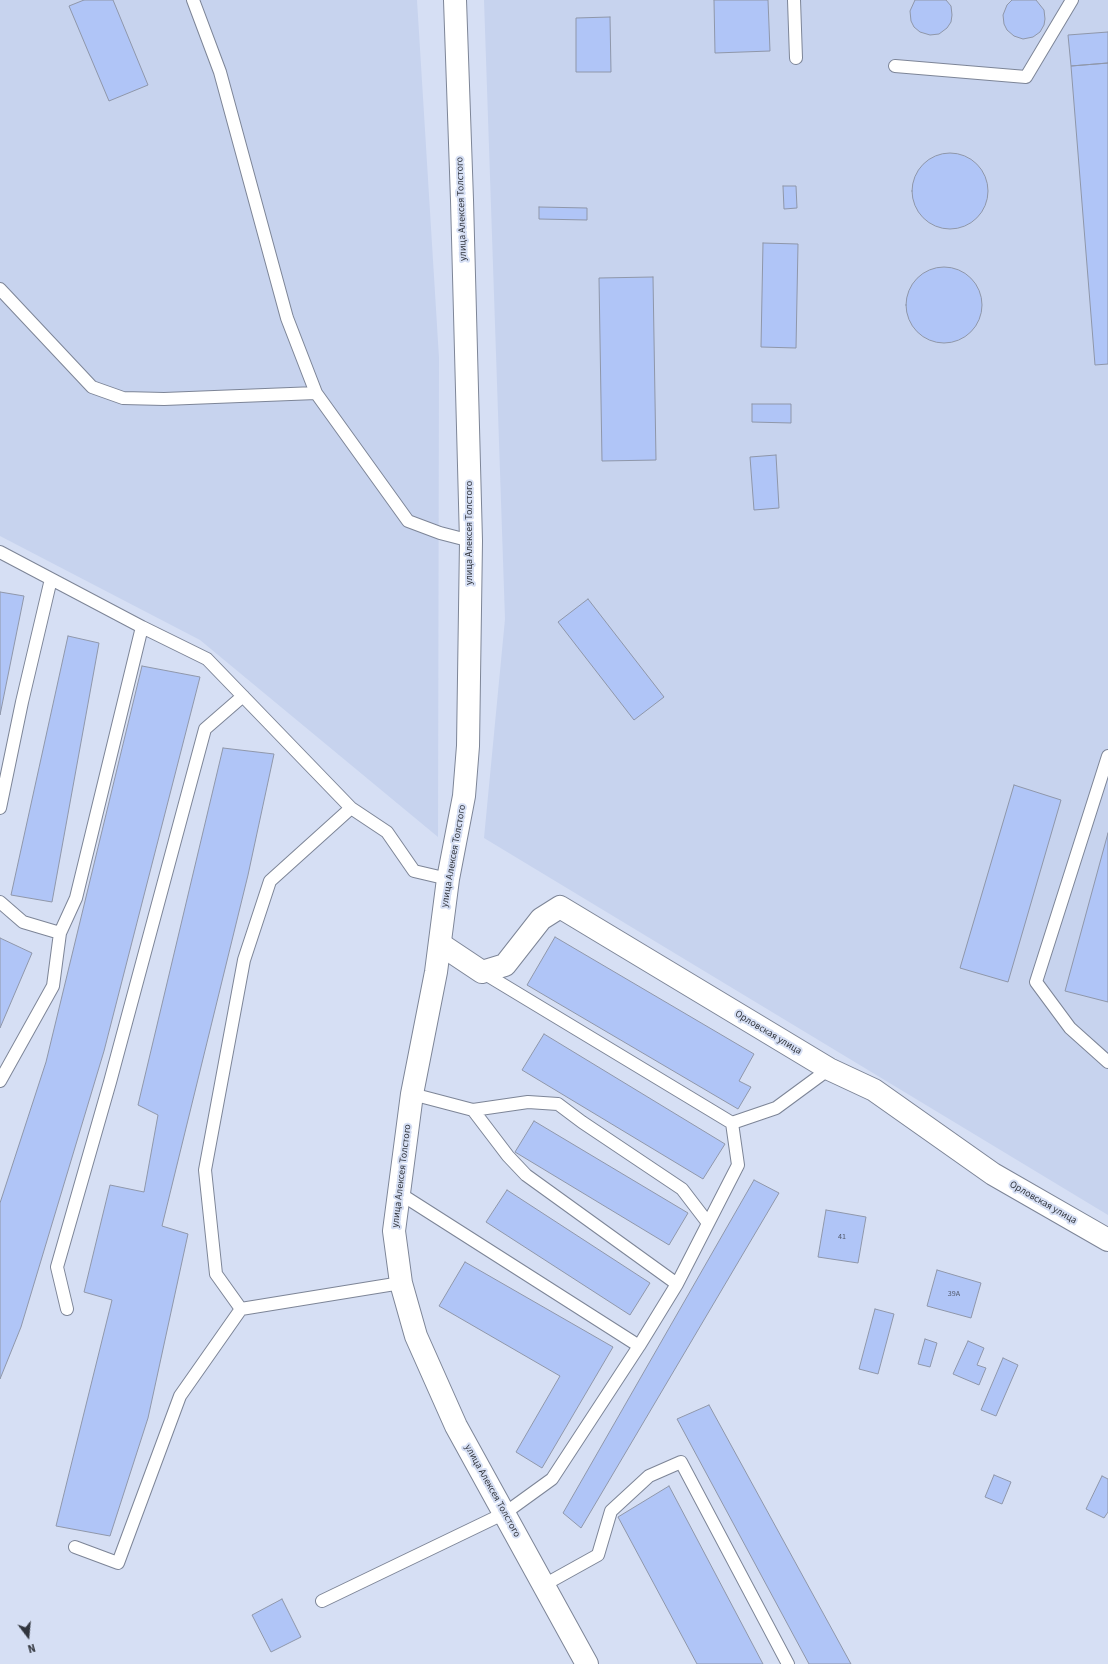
<!DOCTYPE html>
<html>
<head>
<meta charset="utf-8">
<style>
	body { margin:0 }
	#map { position:relative; width:1108px; height:1664px; overflow:hidden; background:#d6dff4; font-family:"Source Sans 3",sans-serif }
	canvas { display:block }
	.north { position:absolute; left:8px; top:1616px; width:40px; height:40px; -webkit-text-stroke:3px #d6dff4; paint-order:stroke; rotate:164deg; font-size:11px; font-weight:700; line-height:16px; text-align:center; color:#32363e }
	.north::after { content:''; display:block; margin:auto; width:14px; height:18px; background:#32363e; clip-path:polygon(50% 0,100% 100%,50% 72%,0 100%) }
</style>
</head>
<body>
<div id="map">
<canvas width="1108" height="1664"></canvas>
<div class="north">N</div>
</div>
<script>
const ctx = document.querySelector('canvas').getContext('2d');
ctx.lineJoin = 'round';
function paint(path, color) { ctx.fillStyle = color; ctx.fill(path, 'evenodd'); }
const toPath = rows => new Path2D(rows.map(r => 'M' + r).join(''));
function stroke(path, color, width, dash) { ctx.strokeStyle = color; ctx.lineWidth = width; ctx.lineCap = dash ? 'butt' : 'round'; ctx.setLineDash(dash || []); ctx.stroke(path); }
function label(font, color, halo, rows, align = 'center') {
  ctx.font = font + ' "Source Sans 3",sans-serif'; ctx.lineWidth = 4; ctx.setLineDash([]); ctx.textBaseline = 'middle'; ctx.strokeStyle = halo; ctx.fillStyle = color; for (const [text, x, y, turn = 0] of rows) {
    ctx.save(); ctx.translate(x, y); ctx.rotate((+turn || 0) * Math.PI / 180); ctx.textAlign = isNaN(turn) ? turn : align; if (halo) ctx.strokeText(text, 0, 0); ctx.fillText(text, 0, 0); ctx.restore();
  }
}
const built = toPath([
	[0,0,417,0,439,358,438,837,200,640,0,536],
	[484,0,1108,0,1108,1215,484,838,505,619]
]);
const building = toPath([
	[84,0,113,0,148,85,109,101,69,6,84,0],
	[714,0,768,0,770,51,715,53,714,0],
	[915,0,946,0,951,6,952,15,951,22,947,28,939,34,930,35,920,32,914,27,911,21,910,11,915,0],
	[1012,0,1036,0,1044,10,1045,19,1044,25,1040,32,1033,37,1023,39,1014,36,1007,30,1004,24,1003,15,1007,5,1012,0],
	[610,17,611,72,576,72,576,18,610,17],
	[1108,32,1108,63,1071,66,1068,35,1108,32],
	[1108,63,1108,364,1095,365,1071,66,1108,63],
	'912 191a38 38 0 1 1 76 0a38 38 0 1 1-76 0Z',
	[783,186,796,186,797,208,784,209,783,186],
	[539,207,587,208,587,220,539,219,539,207],
	[763,243,798,244,796,348,761,347,763,243],
	'906 305a38 38 0 1 1 76 0a38 38 0 1 1-76 0Z',
	[653,277,656,460,602,461,599,278,653,277],
	[752,404,791,404,791,423,752,422,752,404],
	[776,455,779,508,754,510,750,457,776,455],
	[0,592,24,596,0,715,0,592],
	[588,599,664,697,634,720,558,622,588,599],
	[68,636,99,643,52,902,11,895,68,636],
	[142,666,200,677,104,1051,21,1327,0,1379,0,1203,46,1062,142,666],
	[223,748,274,754,248,875,162,1226,188,1234,148,1418,110,1536,56,1526,112,1300,84,1292,110,1185,144,1192,158,1115,138,1105,223,748],
	[1014,785,1061,800,1008,982,960,968,1014,785],
	[1108,833,1108,1002,1065,991,1108,833],
	[555,937,754,1054,739,1081,751,1087,738,1109,527,985,555,937],
	[0,938,32,953,0,1028,0,938],
	[544,1034,725,1144,703,1179,522,1070,544,1034],
	[534,1121,688,1213,669,1245,515,1152,534,1121],
	[754,1180,779,1193,581,1528,563,1513,754,1180],
	[507,1190,650,1283,630,1315,486,1222,507,1190],
	[826,1210,866,1217,858,1263,818,1257,826,1210],
	[465,1262,613,1347,542,1468,516,1452,560,1376,439,1306,465,1262],
	[937,1270,981,1283,971,1318,927,1306,937,1270],
	[875,1309,894,1314,878,1374,859,1369,875,1309],
	[925,1339,937,1343,930,1367,918,1364,925,1339],
	[968,1341,984,1348,977,1365,986,1368,979,1385,953,1374,968,1341],
	[1003,1358,1018,1365,996,1416,981,1410,1003,1358],
	[709,1405,851,1664,809,1664,677,1419,709,1405],
	[994,1475,1011,1482,1002,1504,985,1497,994,1475],
	[1102,1476,1108,1479,1108,1512,1104,1518,1086,1509,1102,1476],
	[669,1486,763,1664,697,1664,618,1517,669,1486],
	[282,1599,301,1637,271,1652,252,1615,282,1599]
]);
const lane = toPath([
	[193,0,220,72,287,318,316,393,408,521,440,533,471,541],
	[794,0,796,58],
	[895,66,1026,77,1072,0],
	[0,289,92,387,123,398,164,399,316,393],
	[0,552,142,627,207,659,351,808,387,832,414,871,448,879],
	[1108,756,1036,982,1070,1028,1108,1062],
	[0,808,22,702,51,579],
	[0,902,23,922,60,933],
	[482,972,732,1123,776,1108,829,1069],
	[0,1081,53,986,60,933,76,898,142,627],
	[412,1094,473,1110,508,1156,526,1175,677,1284],
	[473,1110,528,1102,558,1104,582,1122,682,1189,708,1223],
	[399,1193,639,1346],
	[67,1309,57,1267,110,1082,205,729,243,696],
	[241,1309,216,1274,205,1170,244,960,270,881,351,808],
	[75,1547,118,1563,180,1396,241,1309,401,1283],
	[544,1585,598,1555,611,1511,649,1476,681,1462,788,1664],
	[322,1601,505,1513,552,1479,639,1346,677,1284,738,1165,732,1123]
]);
const street = toPath([
	[440,944,482,972,505,965,541,919,560,907,829,1069,874,1090,993,1174,1108,1240]
]);
const secondary = toPath([
	[455,0,462,200,471,541,468,746,464,796,448,879,436,972,412,1094,394,1231,401,1283,416,1336,456,1426,587,1664]
]);
const numberNames = [
	["41",842,1237],
	["39А",954,1294]
];
const streetNames = [
	["улица Алексея Толстого",462,209,-92],
	["улица Алексея Толстого",470,533,-90],
	["улица Алексея Толстого",454,856,-80],
	["Орловская улица",768,1033,31],
	["улица Алексея Толстого",402,1176,-83],
	["Орловская улица",1043,1203,30],
	["улица Алексея Толстого",492,1491,61]
];
paint(built, '#c7d3ee');
paint(building, '#b0c5f7');
stroke(building, '#8f97aa', 1);
stroke(lane, '#7d8597', 14);
stroke(street, '#7d8597', 24);
stroke(secondary, '#7d8597', 24);
stroke(lane, '#fff', 12);
stroke(street, '#fff', 22);
stroke(secondary, '#fff', 22);
label('8px', '#525a6c', null, numberNames);
label('10px', '#32363e', '#d6dff4', streetNames);
</script>
</body>
</html>
